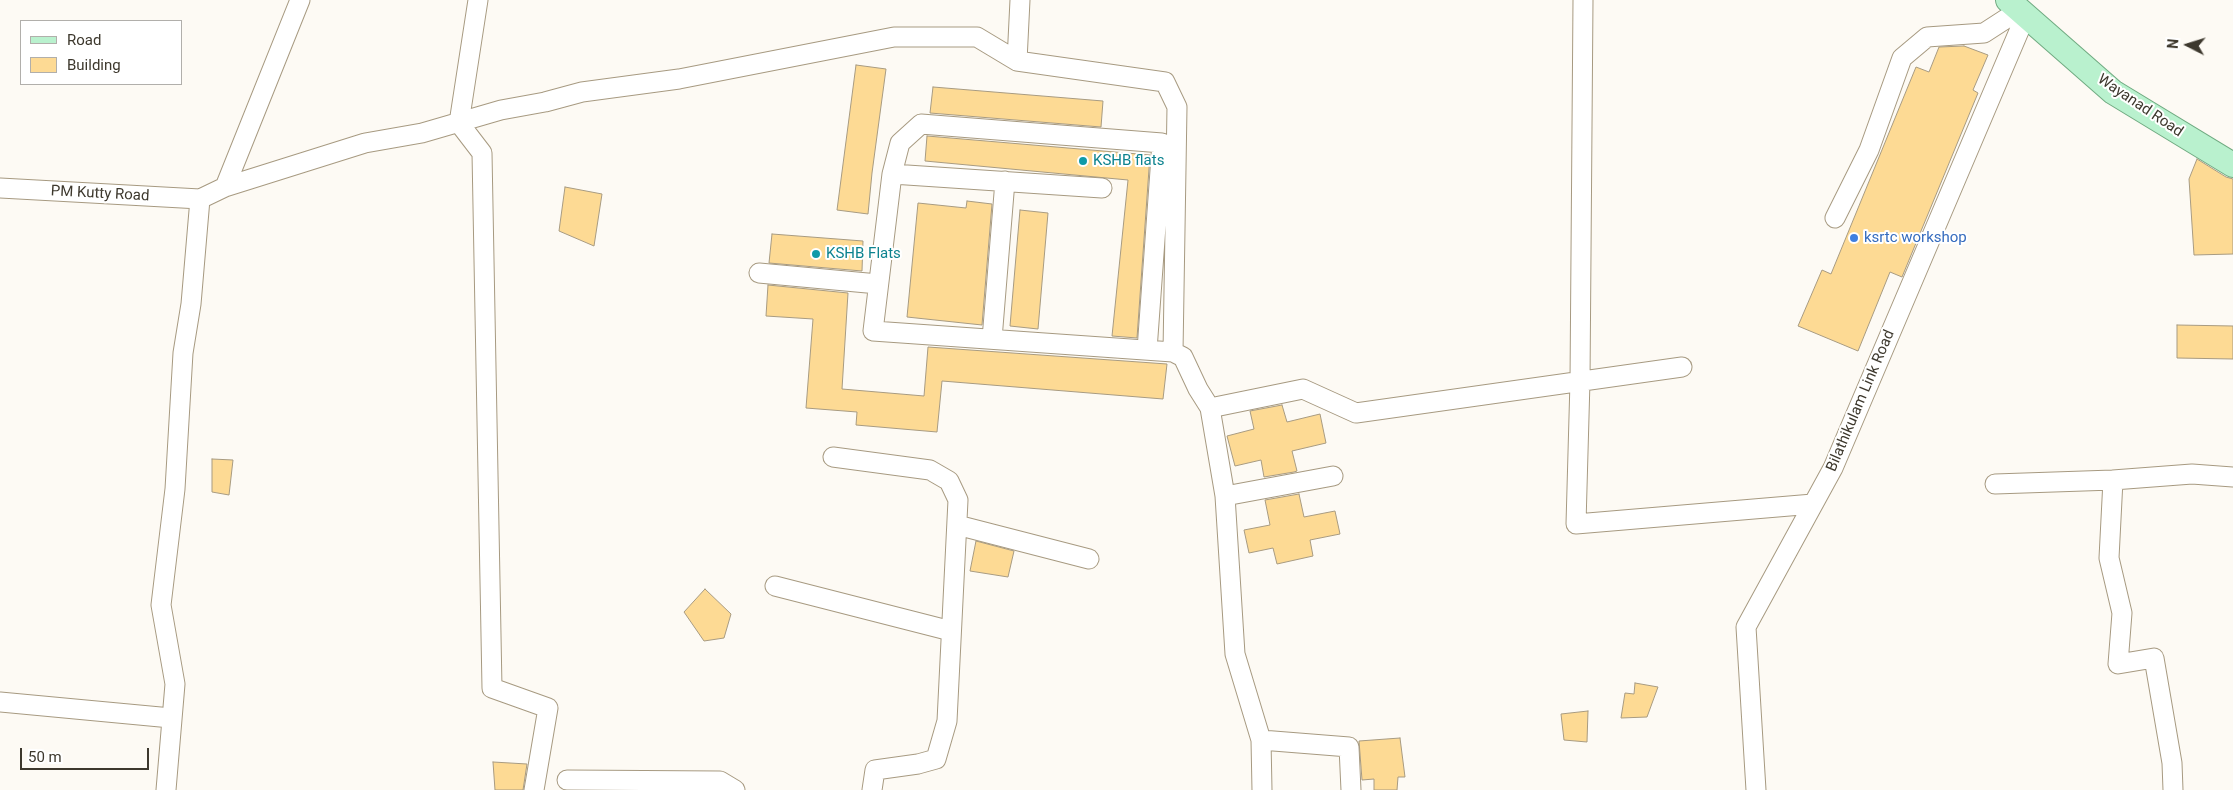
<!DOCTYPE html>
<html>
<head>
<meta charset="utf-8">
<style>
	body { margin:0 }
	#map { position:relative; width:2233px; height:790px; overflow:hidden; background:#fdfaf4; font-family:Roboto,sans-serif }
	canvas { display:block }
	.legend { position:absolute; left:20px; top:20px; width:162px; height:65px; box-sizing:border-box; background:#fff; border:1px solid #b1afab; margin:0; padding:6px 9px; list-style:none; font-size:15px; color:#3d382d }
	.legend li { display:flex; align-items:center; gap:10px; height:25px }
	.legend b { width:25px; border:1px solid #b1afab }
	.north { position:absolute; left:2163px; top:20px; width:50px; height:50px; -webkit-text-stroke:4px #fff; paint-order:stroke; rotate:275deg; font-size:14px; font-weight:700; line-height:20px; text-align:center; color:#3d382d }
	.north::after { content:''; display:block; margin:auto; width:18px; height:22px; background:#3d382d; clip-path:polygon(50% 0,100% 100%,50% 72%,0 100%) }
	.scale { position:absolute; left:20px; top:748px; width:129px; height:22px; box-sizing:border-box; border:2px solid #3d382d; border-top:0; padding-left:6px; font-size:15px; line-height:18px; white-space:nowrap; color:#3d382d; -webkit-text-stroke:4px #fff; paint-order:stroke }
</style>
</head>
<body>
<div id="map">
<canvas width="2233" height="790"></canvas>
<ul class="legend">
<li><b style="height:6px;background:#b9f1ce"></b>Road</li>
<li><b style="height:14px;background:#fdda94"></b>Building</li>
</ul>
<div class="north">N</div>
<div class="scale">50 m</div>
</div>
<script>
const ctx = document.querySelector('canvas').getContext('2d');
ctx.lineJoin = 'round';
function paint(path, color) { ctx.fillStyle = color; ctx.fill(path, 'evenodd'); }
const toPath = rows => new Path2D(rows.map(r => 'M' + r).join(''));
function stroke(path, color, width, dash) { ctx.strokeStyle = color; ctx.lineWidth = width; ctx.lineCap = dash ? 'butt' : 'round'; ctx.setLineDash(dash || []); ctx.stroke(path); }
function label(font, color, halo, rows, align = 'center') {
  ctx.font = font + ' Roboto,sans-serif'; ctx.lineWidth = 4; ctx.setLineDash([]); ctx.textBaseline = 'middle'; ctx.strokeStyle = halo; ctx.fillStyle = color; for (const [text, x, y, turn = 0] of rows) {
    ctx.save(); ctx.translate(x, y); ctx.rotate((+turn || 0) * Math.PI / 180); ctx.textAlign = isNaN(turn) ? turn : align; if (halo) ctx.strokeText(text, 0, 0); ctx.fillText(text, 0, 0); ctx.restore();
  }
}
const building = toPath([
	[1964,46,1988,55,1973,90,1978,93,1902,277,1890,272,1858,351,1798,326,1822,270,1831,274,1916,67,1929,72,1939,47,1964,46],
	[856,65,886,69,872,173,868,214,837,210,856,65],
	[933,87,1103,101,1101,127,930,113,933,87],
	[927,136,1150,155,1137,338,1112,336,1128,180,925,161,927,136],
	[2197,159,2226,177,2233,179,2233,254,2194,255,2189,179,2197,159],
	[565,187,602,194,594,246,559,231,565,187],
	[967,201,992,204,982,325,907,317,918,203,966,208,967,201],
	[1020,210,1048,213,1038,329,1010,326,1020,210],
	[772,234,863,241,862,271,769,263,772,234],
	[768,285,848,293,842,389,924,396,928,347,1167,364,1163,399,942,381,937,432,856,425,857,412,806,408,813,319,766,316,768,285],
	[2177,325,2233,326,2233,359,2177,358,2177,325],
	[1282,405,1287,422,1320,414,1326,443,1292,451,1297,471,1294,472,1264,477,1261,460,1235,466,1227,436,1254,429,1250,411,1282,405],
	[212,459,233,460,229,495,212,492,212,459],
	[1299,494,1304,517,1335,511,1340,534,1310,540,1313,556,1277,564,1273,548,1249,553,1244,530,1270,525,1265,500,1299,494],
	[976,541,1014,551,1008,577,970,571,976,541],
	[705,589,731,614,724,638,704,641,684,612,705,589],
	[1635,683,1658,687,1647,717,1621,718,1625,693,1634,694,1635,683],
	[1588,711,1587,742,1564,740,1561,714,1588,711],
	[1400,738,1405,777,1398,777,1397,790,1374,790,1374,779,1362,780,1359,741,1400,738],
	[493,762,527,764,523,790,495,790,493,762]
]);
const minor = toPath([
	[478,0,459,123,482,153,492,688,548,708,534,790],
	[1583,0,1580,381,1576,524,1813,504],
	[1017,61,1020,0],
	[892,174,900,143,921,124,1162,143,1147,350],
	[225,187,300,0],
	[0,188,200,199],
	[1102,188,892,174,873,331,1173,352],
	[1835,218,1869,150,1902,58,1927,37,1984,33,2018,11],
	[759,273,878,284],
	[992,339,1005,181],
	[1210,408,1303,389,1356,413,1682,367],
	[833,457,930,470,949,481,958,500,947,721,936,759,918,764,875,770,872,790],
	[1333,476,1225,496,1235,654,1261,740,1349,747,1351,790],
	[1995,484,2113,480],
	[957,525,1089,559],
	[775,586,951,631],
	[0,702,171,718],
	[1261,740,1262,790],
	[567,780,720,781,735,790],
	[166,790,175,684,161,605,175,489,183,353,191,304,200,199,225,187,365,143,422,133,501,110,545,102,582,92,679,79,894,37,977,37,1017,61,1165,82,1177,107,1173,352,1183,357,1198,389,1210,408,1225,496],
	[1756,790,1746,627,1833,468,2025,17],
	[2173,790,2172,763,2154,658,2118,664,2122,613,2109,558,2113,480,2192,474,2233,477]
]);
const major = toPath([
	[2008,0,2113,92,2233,165]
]);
const markers = [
	[1083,161,5,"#0f9aa8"],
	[1854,238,5,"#3f7fe0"],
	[816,254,5,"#0f9aa8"]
];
const streetNames = [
	["Wayanad Road",2140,106,34],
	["PM Kutty Road",100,194,3],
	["Bilathikulam Link Road",1861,401,-67]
];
const cultureNames = [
	["KSHB flats",1093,161],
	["KSHB Flats",826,254]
];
const shopNames = [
	["ksrtc workshop",1864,238]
];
paint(building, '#fdda94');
stroke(building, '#a89b81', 1);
stroke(minor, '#a79a81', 21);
stroke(major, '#70aa81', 26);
stroke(minor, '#fff', 19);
stroke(major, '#b9f1ce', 24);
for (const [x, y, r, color] of markers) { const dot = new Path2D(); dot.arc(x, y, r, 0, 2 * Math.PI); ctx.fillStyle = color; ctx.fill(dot); stroke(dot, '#fff', 2); }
label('15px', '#3d382d', '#fff', streetNames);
label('15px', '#0d838f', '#fff', cultureNames, 'left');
label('15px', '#366cbe', '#fff', shopNames, 'left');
</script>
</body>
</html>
